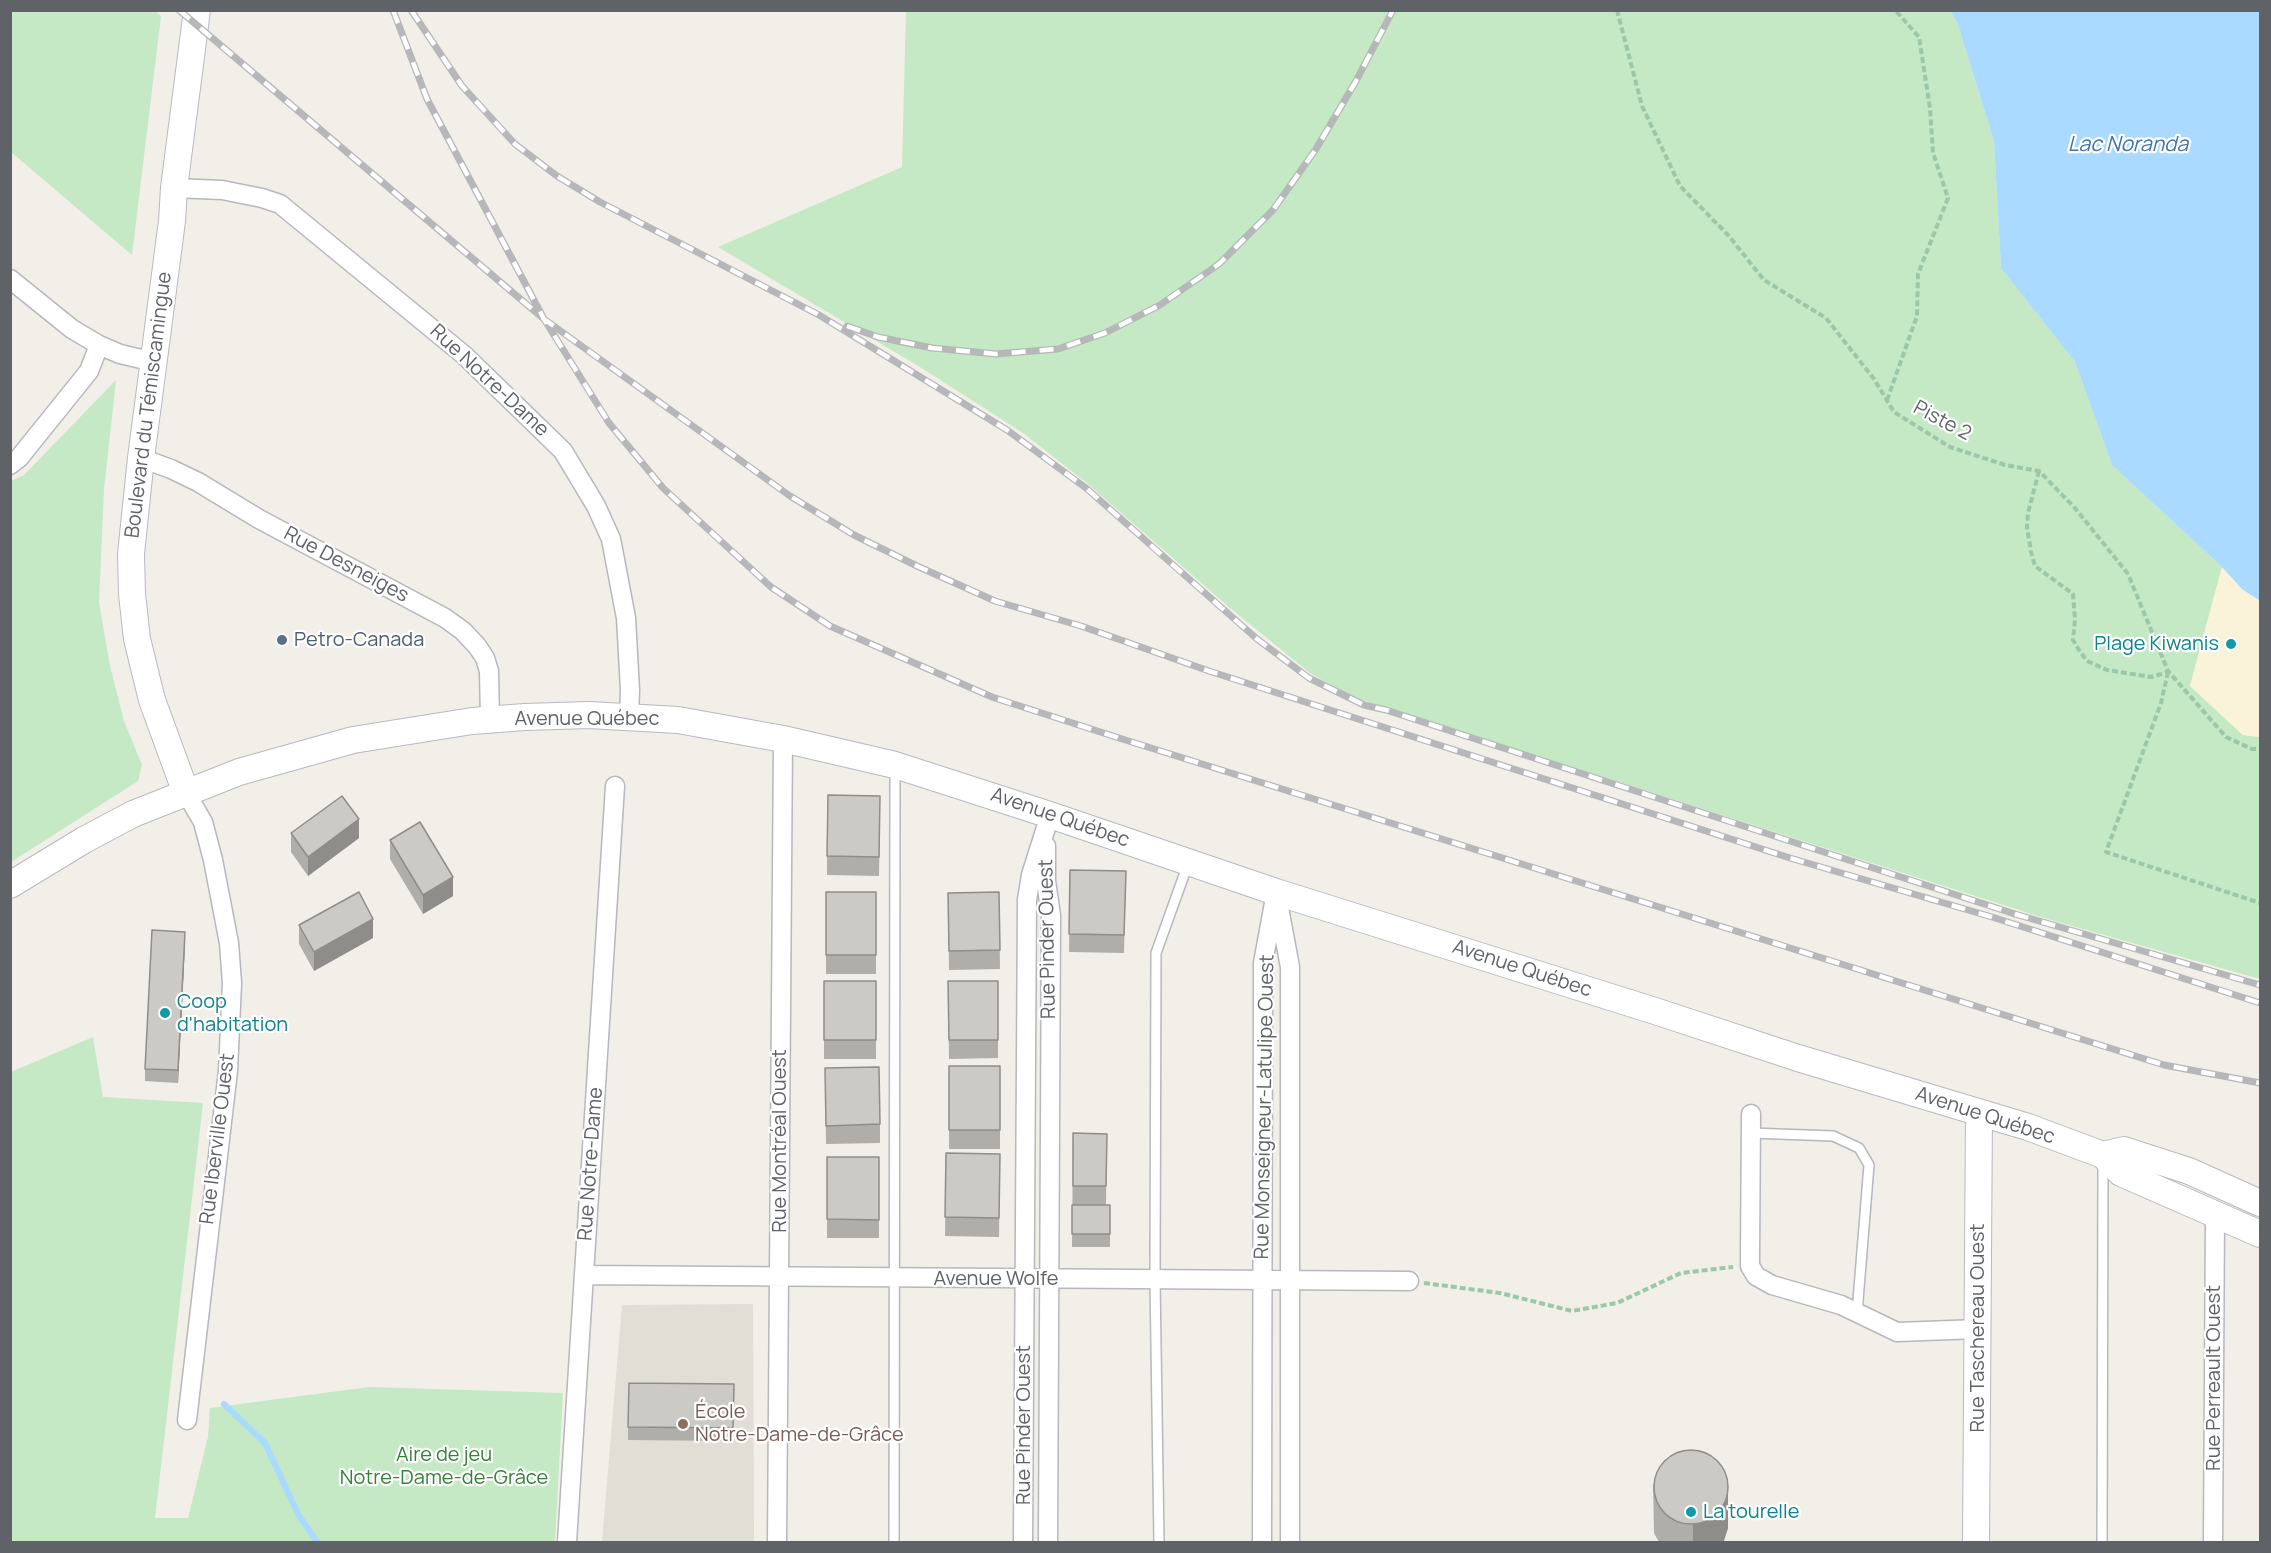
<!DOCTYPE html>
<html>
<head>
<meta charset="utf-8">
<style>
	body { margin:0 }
	#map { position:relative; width:2271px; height:1553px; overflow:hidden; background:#f1efe8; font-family:Manrope,sans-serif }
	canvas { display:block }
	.frame { position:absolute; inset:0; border:12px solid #5f6368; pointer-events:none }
</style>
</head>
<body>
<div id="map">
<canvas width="2271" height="1553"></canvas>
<div class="frame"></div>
</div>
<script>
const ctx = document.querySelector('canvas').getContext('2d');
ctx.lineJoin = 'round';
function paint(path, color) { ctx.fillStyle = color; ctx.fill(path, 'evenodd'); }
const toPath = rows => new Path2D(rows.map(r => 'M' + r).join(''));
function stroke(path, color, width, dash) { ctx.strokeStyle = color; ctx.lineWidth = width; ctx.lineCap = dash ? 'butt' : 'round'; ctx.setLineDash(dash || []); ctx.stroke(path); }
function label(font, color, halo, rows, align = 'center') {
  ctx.font = font + ' Manrope,sans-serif'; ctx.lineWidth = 4.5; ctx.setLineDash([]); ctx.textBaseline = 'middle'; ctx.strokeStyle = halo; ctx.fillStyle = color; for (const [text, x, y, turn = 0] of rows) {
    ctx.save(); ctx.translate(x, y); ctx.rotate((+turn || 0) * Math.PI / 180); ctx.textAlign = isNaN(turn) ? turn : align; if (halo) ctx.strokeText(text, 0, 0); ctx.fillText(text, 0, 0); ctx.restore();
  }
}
const education = toPath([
	[753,1304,754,1542,602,1542,622,1305]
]);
const green = toPath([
	[155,11,161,16,132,255,11,152,11,11],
	[906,11,1951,11,1958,25,1994,141,2001,268,2075,362,2112,465,2222,567,2190,686,2243,735,2260,737,2260,979,2044,918,1353,697,1310,673,1230,608,1088,484,1023,433,920,367,718,247,902,167],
	[116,380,104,489,99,602,110,666,124,721,142,765,138,781,11,862,11,481,24,475],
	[93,1037,103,1097,203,1103,155,1518,188,1518,208,1437,210,1408,369,1387,563,1393,555,1542,11,1542,11,1072]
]);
const sand = toPath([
	[2222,567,2242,589,2260,601,2260,737,2243,735,2190,686]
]);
const water = toPath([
	[1951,11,2260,11,2260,601,2242,589,2222,567,2112,465,2075,362,2001,268,1994,141,1958,25]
]);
const stream = toPath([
	[224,1404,265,1443,298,1514,317,1542]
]);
const path = toPath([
	[1617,10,1642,106,1680,186,1728,235,1764,280,1826,318,1874,379,1894,412,1950,447,2005,465,2039,471,2075,508,2128,574,2168,671,2226,737,2252,749,2260,749],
	[1887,400,1917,316,1918,274,1948,198,1933,153,1930,108,1919,37,1895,10],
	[2039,471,2028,513,2027,527,2031,552,2035,566,2073,594,2075,620,2073,640,2079,650,2087,661,2107,670,2151,677,2168,672],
	[2168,672,2161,703,2106,852,2260,903],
	[1424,1283,1500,1293,1572,1311,1617,1303,1681,1273,1733,1267]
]);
const lane = toPath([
	[1751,1133,1833,1136,1859,1148,1869,1165,1857,1313],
	[894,1542,895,767],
	[1159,1542,1155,1280,1156,953,1188,864],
	[2102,1542,2103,1163]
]);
const street = toPath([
	[174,188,222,190,262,198,280,204,464,355,563,451,596,506,611,539,626,618,630,690,629,717],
	[10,279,72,329,99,345,120,354,154,362],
	[141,458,171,469,198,482,259,519,445,618,463,631,477,646,485,658,489,671,490,720],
	[10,465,19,458,89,371,99,345],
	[186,793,203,822,213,860,229,943,232,983,228,1071,187,1420],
	[1046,846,1046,881,1051,915,1048,1542],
	[1276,892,1290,967,1290,1542],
	[1751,1114,1750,1256,1750,1266,1756,1276,1772,1285,1841,1305,1897,1332,1978,1329],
	[584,1275,1409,1281],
	[567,1542,615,786],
	[777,1542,783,739],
	[1023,1542,1027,900,1031,875,1050,815],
	[1262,1542,1263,963,1274,903],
	[2213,1542,2215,1214]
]);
const secondary = toPath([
	[186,793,152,700,137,639,132,594,131,554,141,458,172,221,174,188,197,10],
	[10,885,84,840,133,814,239,772,353,740,472,721,525,717,589,715,678,720,783,739,895,765,1050,815,1276,892,1655,1011,1798,1058,2028,1127,2103,1155,2121,1173,2260,1234],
	[2103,1155,2124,1150,2189,1171,2260,1203],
	[1976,1542,1979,1113]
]);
const rail = toPath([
	[179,10,544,319,790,496,854,535,917,566,995,601,1081,626,1209,671,1790,858,1992,917,2260,1003],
	[393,10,427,99,544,319,609,423,663,488,771,587,830,626,992,697,1119,738,2164,1065,2260,1083],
	[411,10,462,86,515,144,557,176,600,202,819,315,1007,430,1086,488,1257,639,1309,678,1364,705,1386,710,2015,914,2260,985],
	[847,326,878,337,932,348,996,354,1058,349,1105,333,1160,305,1219,264,1273,210,1316,149,1356,81,1393,10]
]);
const wall = toPath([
	[880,815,879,876,827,875,827,856],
	[291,833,359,838,308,876,291,852],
	[390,840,453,896,423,914,390,859],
	[1070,870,1126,871,1124,953,1069,952],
	[826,892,876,892,876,974,826,974],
	[999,892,1000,969,949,970,948,893],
	[299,925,373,938,314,971,299,944],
	[185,944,178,1083,145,1081,145,1069],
	[824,981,876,981,876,1059,824,1059],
	[948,981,998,981,998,1058,949,1059],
	[949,1066,1000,1066,1000,1149,949,1149],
	[825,1068,880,1124,880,1143,826,1144],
	[1073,1133,1107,1134,1106,1205,1110,1205,1110,1247,1072,1247],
	[946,1153,1000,1154,999,1237,945,1236],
	[827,1157,879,1157,879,1238,827,1238],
	[734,1384,733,1441,628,1440,628,1427],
	[1653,1484,1728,1528,1723,1542,1659,1542,1654,1533]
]);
const shadedWall = toPath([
	[359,819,359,838,308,876,308,857],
	[453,877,453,896,423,914,423,895],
	[373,919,373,938,314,971,314,952],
	[185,932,185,944,178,1083,178,1070],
	[1728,1492,1728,1528,1724,1541,1723,1542,1693,1542,1693,1525]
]);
const building = toPath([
	[828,795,880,796,879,857,827,856,828,795],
	[342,796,359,819,308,857,291,833,342,796],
	[420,822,453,877,423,895,390,840,420,822],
	[1070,870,1126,871,1124,935,1069,934,1070,870],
	[359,892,373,919,314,952,299,925,359,892],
	[826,892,876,892,876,955,826,955,826,892],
	[999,892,1000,950,949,951,948,893,999,892],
	[152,930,185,932,178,1070,145,1069,152,930],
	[824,981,876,981,876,1040,824,1040,824,981],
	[948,981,998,981,998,1040,949,1040,948,981],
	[949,1066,1000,1066,1000,1130,949,1130,949,1066],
	[879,1067,880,1124,826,1126,825,1068,879,1067],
	[1073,1133,1107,1134,1106,1186,1073,1186,1073,1133],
	[946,1153,1000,1154,999,1218,945,1217,946,1153],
	[827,1157,879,1157,879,1220,827,1219,827,1157],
	[1072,1205,1110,1205,1110,1234,1072,1234,1072,1205],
	[629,1383,734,1384,733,1428,628,1427,629,1383],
	'1654 1487a37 37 0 1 1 74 0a37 37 0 1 1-74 0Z'
]);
const markers = [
	[282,640,6,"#5c6f8a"],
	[2231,644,6,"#0f9aa8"],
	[165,1013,6,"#0f9aa8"],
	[683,1424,6,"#8d6e63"],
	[1691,1512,6,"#0f9aa8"]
];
const streetNames = [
	["Rue Notre-Dame",489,381,43],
	["Boulevard du Témiscamingue",149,405,-83],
	["Piste 2",1942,421,28],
	["Rue Desneiges",346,565,28],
	["Avenue Québec",587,719],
	["Avenue Québec",1060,818,19],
	["Rue Pinder Ouest",1048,939,-91],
	["Avenue Québec",1522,969,18],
	["Rue Monseigneur-Latulipe Ouest",1265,1107,-89],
	["Avenue Québec",1985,1116,18],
	["Rue Iberville Ouest",218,1139,-83],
	["Rue Montréal Ouest",780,1141,-90],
	["Rue Notre-Dame",591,1164,-86],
	["Avenue Wolfe",996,1279],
	["Rue Taschereau Ouest",1978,1328,-90],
	["Rue Perreault Ouest",2214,1378,-90],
	["Rue Pinder Ouest",1024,1425,-90]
];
const serviceNames = [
	["Petro-Canada",294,640]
];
const cultureNames = [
	["Plage Kiwanis",2219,644,"right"],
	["Coop",177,1002],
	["d'habitation",177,1025],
	["La tourelle",1703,1512]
];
const educationNames = [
	["École",695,1412],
	["Notre-Dame-de-Grâce",695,1435]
];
const parkNames = [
	["Aire de jeu",444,1455],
	["Notre-Dame-de-Grâce",444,1478]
];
const waterNames = [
	["Lac Noranda",2128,145]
];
paint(education, '#e1ded6');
paint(green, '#c5e8c5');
paint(sand, '#fbf3d9');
paint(water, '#aadaff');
stroke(stream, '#aadaff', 6);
stroke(lane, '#b5b8bc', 12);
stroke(street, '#b5b8bc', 21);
stroke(secondary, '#b6babf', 28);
stroke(path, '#9cc7a9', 4, [6, 3]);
stroke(lane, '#fff', 9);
stroke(street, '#fff', 18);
stroke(secondary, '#fff', 26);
stroke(rail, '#b6b7b8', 7);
stroke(rail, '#fff', 4.5, [14]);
paint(wall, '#afaea9');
paint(shadedWall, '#8f8d8a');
paint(building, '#cccac5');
stroke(building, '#8f8d8a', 1.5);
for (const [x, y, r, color] of markers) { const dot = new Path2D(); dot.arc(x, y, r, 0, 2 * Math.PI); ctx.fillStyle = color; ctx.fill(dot); stroke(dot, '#fff', 2); }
label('20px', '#5f6368', '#fff', streetNames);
label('20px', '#4e5e75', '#fff', serviceNames, 'left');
label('20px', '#0d838f', '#fff', cultureNames, 'left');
label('20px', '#785e54', '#fff', educationNames, 'left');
label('20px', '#348238', '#fff', parkNames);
label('italic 21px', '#4174aa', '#fff', waterNames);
</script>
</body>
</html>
